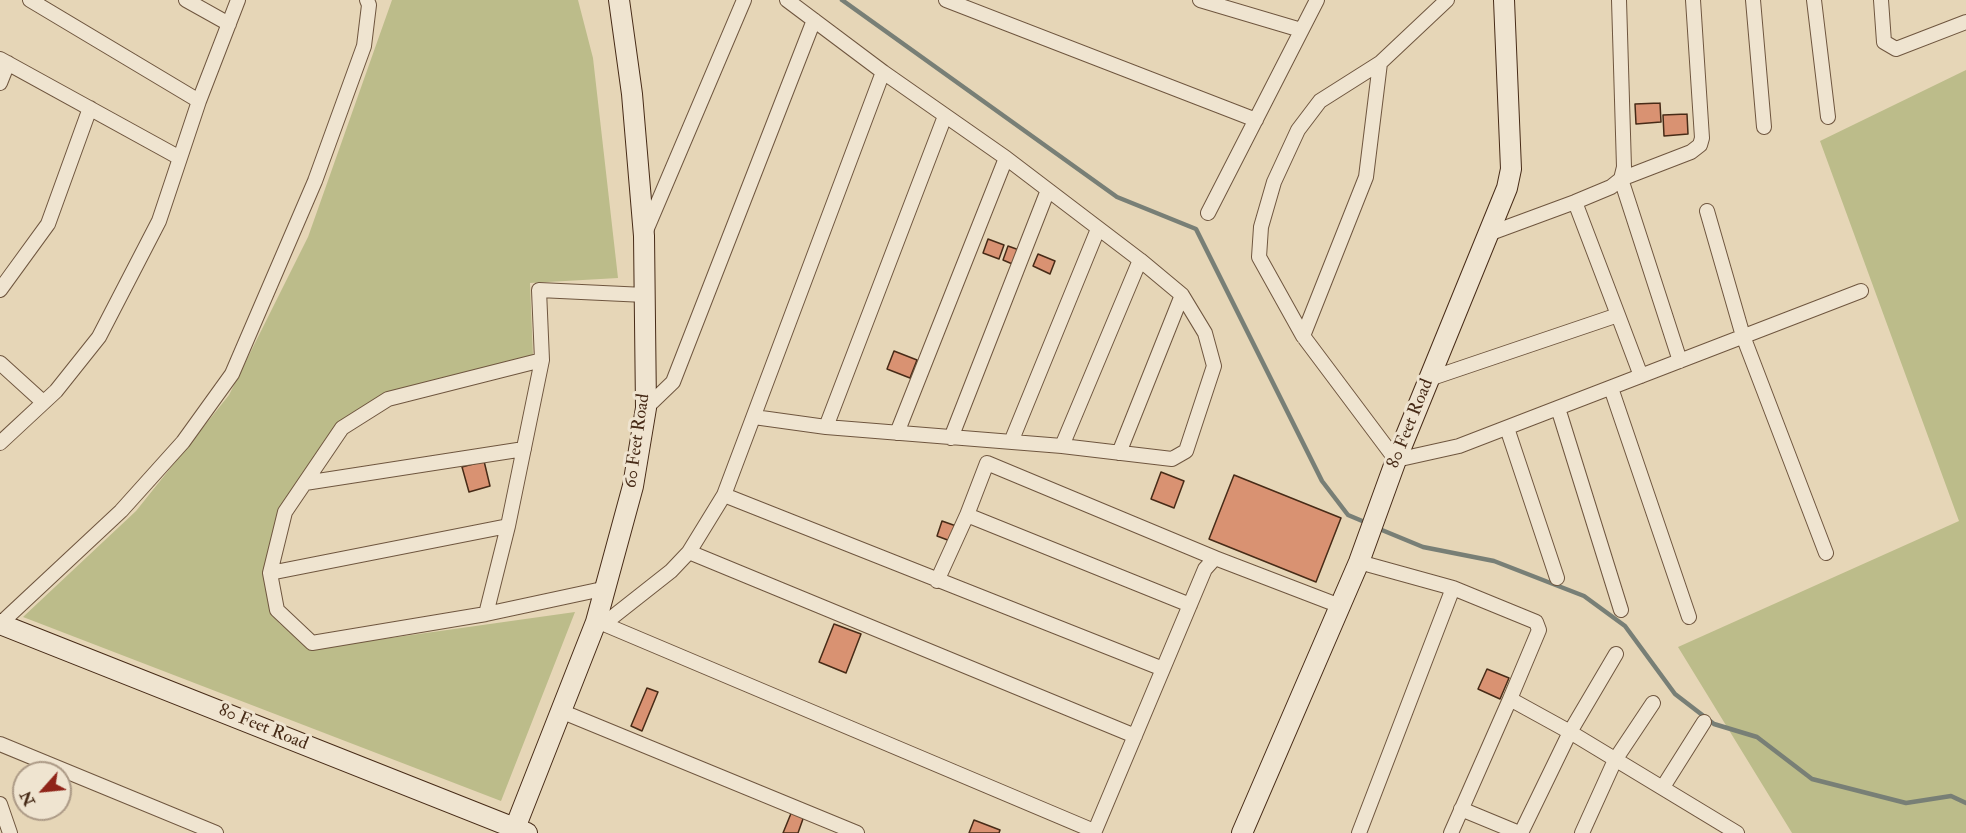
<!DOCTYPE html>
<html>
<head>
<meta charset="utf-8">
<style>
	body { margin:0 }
	#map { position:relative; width:1966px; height:833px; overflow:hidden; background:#e6d6b7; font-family:"IM FELL Double Pica",serif }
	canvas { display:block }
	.north { position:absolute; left:12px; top:761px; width:60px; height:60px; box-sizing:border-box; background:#efe4d0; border:2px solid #ac9a86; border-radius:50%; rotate:243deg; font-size:16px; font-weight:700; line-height:24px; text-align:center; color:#472b17 }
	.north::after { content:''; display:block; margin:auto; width:21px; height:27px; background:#8f2418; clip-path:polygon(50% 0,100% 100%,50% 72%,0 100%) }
</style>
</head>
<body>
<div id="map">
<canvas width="1966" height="833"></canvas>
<div class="north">N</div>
</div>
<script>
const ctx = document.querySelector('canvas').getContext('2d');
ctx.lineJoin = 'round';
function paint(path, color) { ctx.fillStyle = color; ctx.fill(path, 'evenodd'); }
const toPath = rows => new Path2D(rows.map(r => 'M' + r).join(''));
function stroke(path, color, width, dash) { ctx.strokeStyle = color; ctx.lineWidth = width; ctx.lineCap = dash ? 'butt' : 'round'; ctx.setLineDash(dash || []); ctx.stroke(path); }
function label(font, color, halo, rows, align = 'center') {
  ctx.font = font + ' "IM FELL Double Pica",serif'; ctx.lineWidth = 6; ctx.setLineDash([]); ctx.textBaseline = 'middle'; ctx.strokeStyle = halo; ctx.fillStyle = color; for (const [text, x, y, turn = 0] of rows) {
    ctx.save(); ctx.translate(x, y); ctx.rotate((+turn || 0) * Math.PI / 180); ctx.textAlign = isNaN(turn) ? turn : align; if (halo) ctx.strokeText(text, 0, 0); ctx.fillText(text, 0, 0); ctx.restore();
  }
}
const green = toPath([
	[392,0,578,0,593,58,618,278,530,283,533,356,383,397,337,426,290,495,267,589,279,623,312,649,575,612,501,801,23,617,136,511,229,395,308,237],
	[1966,70,1966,833,1792,833,1678,647,1959,521,1820,141]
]);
const stream = toPath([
	[842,0,1117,197,1196,229,1322,481,1348,515,1367,523],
	[1377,528,1423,547,1494,561,1584,596,1625,626,1675,694,1714,724,1757,737,1812,779,1906,803,1951,796,1966,803]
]);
const building = toPath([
	[1660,103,1661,122,1636,124,1635,104,1660,103],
	[1687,114,1688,134,1664,136,1663,115,1687,114],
	[988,239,1004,245,999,259,983,253,988,239],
	[1008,246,1022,251,1017,266,1003,260,1008,246],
	[1038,254,1055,261,1050,274,1033,266,1038,254],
	[894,351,917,360,910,378,887,369,894,351],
	[484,461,490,486,469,492,462,467,484,461],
	[1161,472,1184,481,1174,508,1151,499,1161,472],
	[1234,475,1341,518,1316,582,1209,539,1234,475],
	[942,521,959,527,953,542,937,536,942,521],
	[834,624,861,634,846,673,819,662,834,624],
	[1487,669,1509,678,1500,699,1478,689,1487,669],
	[647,688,658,692,642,731,631,726,647,688],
	[792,811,804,816,798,833,783,833,792,811],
	[974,820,1000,830,999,833,969,833,974,820]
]);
const street = toPath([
	[30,0,199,101],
	[186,0,229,24],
	[946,0,1256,120],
	[1200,0,1301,30],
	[1447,0,1380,63,1320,101,1298,130,1274,182,1261,227,1259,257,1303,336,1396,460,1459,446,1861,291],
	[1753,0,1764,127],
	[1814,0,1828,117],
	[1881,0,1884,42,1896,49,1966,22],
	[0,59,180,158],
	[0,83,8,63],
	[1575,202,1618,315],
	[1707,211,1743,336,1826,553],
	[1208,213,1317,0],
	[645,233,744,0],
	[1491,233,1575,202,1611,187,1621,179,1624,167,1619,0],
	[0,290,48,224,90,108],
	[1303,336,1366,177,1380,63],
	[542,360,539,290,645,295],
	[1680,361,1621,179,1691,152,1700,145,1702,138,1693,0],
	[0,363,43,402],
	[1429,379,1618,315,1641,376],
	[1611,388,1689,617],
	[646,408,673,382,814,20],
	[1558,408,1621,610],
	[754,417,826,427,1062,446,1172,459,1186,451,1214,366,1205,333,1182,295,1140,260,1006,158,883,72],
	[826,427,945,116],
	[1507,428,1557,578],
	[897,433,1006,158],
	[951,438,1048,190],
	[1011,442,1098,229],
	[0,443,56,391,99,337,159,221,199,101,238,0],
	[1062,446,1140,260],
	[1119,453,1182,295],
	[305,483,524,449],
	[724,495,1163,669],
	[967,515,987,463,1215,558],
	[689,552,1135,736],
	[1359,562,1453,588,1536,622,1539,630,1510,699,1570,732,1737,833],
	[270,573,508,526],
	[937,581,967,515,1190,605],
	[486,614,508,526,542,360,388,399,342,428,285,512,270,573,277,610,312,643,486,614,607,588],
	[599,622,1094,831],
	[605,623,671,571,689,552,724,495,883,72,787,0],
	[0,624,121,511,183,442,232,374,315,181,364,46,369,5,367,0],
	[563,712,857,833],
	[0,744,216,833],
	[1663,787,1704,722],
	[0,804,10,833],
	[1461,809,1519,833],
	[1094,833,1205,569,1215,558,1340,606],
	[1359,833,1453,588],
	[1451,833,1510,699],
	[1521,833,1570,732,1616,654],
	[1582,833,1615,760,1653,703]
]);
const secondary = toPath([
	[0,624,527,833],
	[515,828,596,622,633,486,646,408,644,236,632,94,619,0],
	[1242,833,1359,562,1396,460,1507,188,1511,169,1504,0]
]);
const streetNames = [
	["80 Feet Road",1411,424,-68],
	["60 Feet Road",638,441,-82],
	["80 Feet Road",263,728,22]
];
paint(green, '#bcbc8a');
stroke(stream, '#787f76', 4.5);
paint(building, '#d99272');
stroke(building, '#472b17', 1.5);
stroke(street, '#6f563f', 16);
stroke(secondary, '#472b17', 22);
stroke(street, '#efe4d0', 14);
stroke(secondary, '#efe4d0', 20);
label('18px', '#472b17', '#efe4d0', streetNames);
</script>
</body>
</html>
